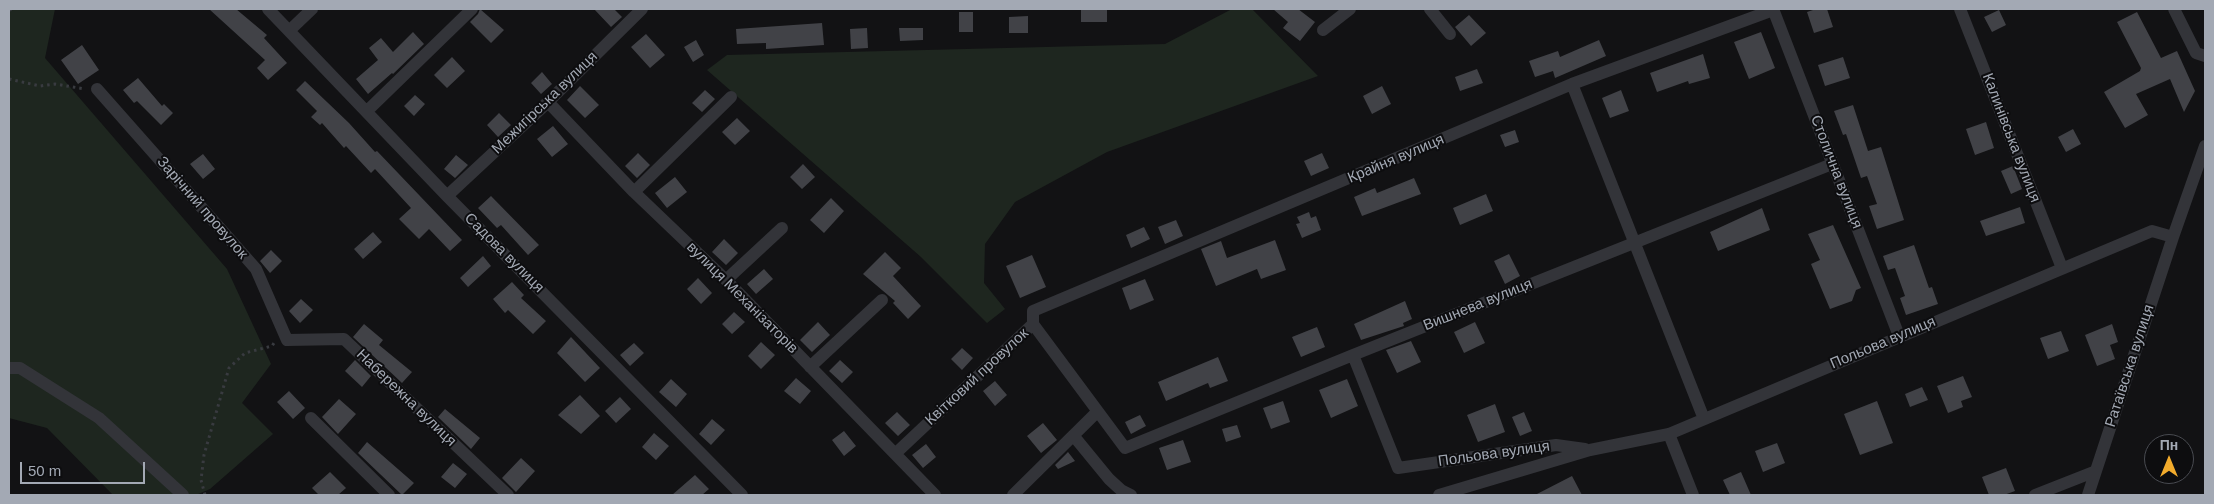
<!DOCTYPE html>
<html>
<head>
<meta charset="utf-8">
<style>
	body { margin:0 }
	#map { position:relative; width:2214px; height:504px; overflow:hidden; background:#121214; font-family:Helvetica,sans-serif }
	canvas { display:block }
	.frame { position:absolute; inset:0; border:10px solid #a3a9b4; pointer-events:none }
	.north { position:absolute; left:2144px; top:434px; width:50px; height:50px; box-sizing:border-box; background:#0d0d0f; border:1px solid #494b51; border-radius:50%; rotate:0deg; font-size:14px; font-weight:700; line-height:20px; text-align:center; color:#a3a9b4 }
	.north::after { content:''; display:block; margin:auto; width:18px; height:22px; background:#f2ab2c; clip-path:polygon(50% 0,100% 100%,50% 72%,0 100%) }
	.scale { position:absolute; left:20px; top:462px; width:125px; height:22px; box-sizing:border-box; border:2px solid #a3a9b4; border-top:0; padding-left:6px; font-size:15px; line-height:18px; white-space:nowrap; color:#a3a9b4; -webkit-text-stroke:4px #0d0d0f; paint-order:stroke }
</style>
</head>
<body>
<div id="map">
<canvas width="2214" height="504"></canvas>
<div class="frame"></div>
<div class="north">Пн</div>
<div class="scale">50 m</div>
</div>
<script>
const ctx = document.querySelector('canvas').getContext('2d');
ctx.lineJoin = 'round';
function paint(path, color) { ctx.fillStyle = color; ctx.fill(path, 'evenodd'); }
const toPath = rows => new Path2D(rows.map(r => 'M' + r).join(''));
function stroke(path, color, width, dash) { ctx.strokeStyle = color; ctx.lineWidth = width; ctx.lineCap = dash ? 'butt' : 'round'; ctx.setLineDash(dash || []); ctx.stroke(path); }
function label(font, color, halo, rows, align = 'center') {
  ctx.font = font + ' Helvetica,sans-serif'; ctx.lineWidth = 4; ctx.setLineDash([]); ctx.textBaseline = 'middle'; ctx.strokeStyle = halo; ctx.fillStyle = color; for (const [text, x, y, turn = 0] of rows) {
    ctx.save(); ctx.translate(x, y); ctx.rotate((+turn || 0) * Math.PI / 180); ctx.textAlign = isNaN(turn) ? turn : align; if (halo) ctx.strokeText(text, 0, 0); ctx.fillText(text, 0, 0); ctx.restore();
  }
}
const green = toPath([
	[9,9,55,9,45,58,227,269,271,364,242,403,273,434,210,489,196,495,113,495,47,428,9,418],
	[1232,9,1252,9,1318,76,1107,152,1015,202,985,244,984,283,1005,309,987,323,921,257,707,70,727,55,1165,44]
]);
const building = toPath([
	[209,9,236,9,267,35,264,38,287,63,268,80,257,68,265,60],
	[480,9,504,30,491,43,470,22,478,14],
	[594,9,614,9,622,17,611,27],
	[1081,9,1107,9,1107,22,1081,22],
	[1273,9,1298,9,1315,22,1300,41,1283,28,1288,22],
	[1816,9,1827,9,1833,27,1814,33,1807,12],
	[1999,10,2006,25,1992,32,1984,17],
	[959,12,973,12,973,32,959,32],
	[2137,12,2161,58,2177,51,2195,91,2184,112,2170,79,2136,94,2148,115,2125,128,2104,92,2140,71,2141,68,2117,22],
	[1469,15,1486,33,1471,46,1455,27],
	[1028,16,1028,33,1009,33,1009,17],
	[822,23,824,45,766,49,766,43,737,44,736,29],
	[867,28,868,48,851,49,850,29],
	[899,28,923,28,923,40,900,41],
	[413,32,424,44,393,74,392,73,368,94,356,79,378,60,369,48,381,38,393,52],
	[1761,32,1775,68,1749,79,1734,42],
	[646,34,665,55,650,68,631,47],
	[696,40,704,55,693,62,684,47],
	[1599,40,1606,56,1555,78,1553,71,1535,77,1529,61,1558,51,1560,57],
	[82,45,99,70,78,84,61,60],
	[1703,54,1710,78,1689,84,1688,81,1657,92,1650,73],
	[452,57,465,71,447,88,434,75],
	[1843,57,1850,78,1825,86,1818,65],
	[1477,69,1483,83,1460,91,1455,77],
	[542,72,552,84,541,94,531,83],
	[138,78,162,106,164,104,173,113,161,125,137,101,134,103,123,90],
	[305,81,349,123,375,152,377,151,462,240,450,251,429,229,419,239,399,219,411,208,375,169,371,173,346,146,344,148,322,123,320,125,311,117,317,111,296,90],
	[580,86,599,105,585,118,567,100],
	[1382,86,1391,104,1372,114,1363,96],
	[705,90,715,99,702,112,692,103],
	[1621,90,1629,111,1610,118,1602,98],
	[415,95,425,104,414,116,404,106],
	[1853,105,1868,151,1881,147,1904,220,1877,229,1869,206,1877,204,1867,176,1861,178,1846,134,1843,135,1834,111],
	[499,113,511,125,498,137,487,125],
	[737,118,750,131,735,145,722,132],
	[1986,122,1994,148,1975,155,1966,129],
	[553,126,568,144,552,157,537,139],
	[2073,129,2081,144,2066,152,2058,137],
	[1515,130,1519,142,1505,147,1500,135],
	[638,153,650,165,637,178,625,166],
	[1322,153,1329,168,1311,176,1304,161],
	[203,154,215,169,203,179,190,164],
	[456,155,468,165,455,178,444,169],
	[803,164,815,177,802,189,790,177],
	[2013,166,2022,189,2011,194,2001,171],
	[675,177,687,192,667,208,655,193],
	[1414,178,1421,194,1362,216,1354,197,1375,188,1377,193],
	[1486,194,1493,211,1460,225,1453,208],
	[491,196,539,245,528,255,501,225,497,228,478,208],
	[831,198,844,211,824,233,810,220],
	[2020,207,2025,223,1986,236,1980,221],
	[1762,208,1770,230,1718,251,1710,232],
	[1309,212,1311,218,1316,216,1321,230,1302,238,1296,224,1300,223,1297,217],
	[1176,220,1183,236,1165,244,1158,227],
	[1833,225,1861,288,1856,290,1852,301,1830,309,1811,264,1820,260,1808,234],
	[1144,227,1150,239,1131,248,1126,235],
	[373,232,382,242,363,259,354,249],
	[724,239,738,253,726,265,712,252],
	[1275,240,1286,270,1261,279,1257,269,1216,286,1201,249,1221,241,1227,258],
	[1914,245,1929,288,1932,287,1938,304,1906,315,1900,298,1905,296,1895,268,1888,270,1883,256],
	[271,250,282,261,270,273,260,261],
	[885,252,901,268,893,276,921,306,908,319,893,303,895,301,863,274],
	[1509,254,1520,276,1505,284,1494,261],
	[1032,255,1046,287,1020,298,1006,266],
	[483,256,491,266,468,287,460,278],
	[764,269,773,279,756,294,747,284],
	[698,278,712,293,701,304,687,289],
	[1145,279,1154,300,1130,310,1122,288],
	[512,282,524,295,521,298,546,321,533,334,508,310,505,313,493,299],
	[301,299,313,310,300,323,289,311],
	[1405,301,1412,319,1403,323,1404,326,1361,340,1354,324],
	[734,312,745,322,732,334,722,324],
	[818,322,830,335,812,352,800,340],
	[1475,322,1485,343,1464,353,1454,332],
	[364,324,383,340,379,345,412,372,402,383,353,337],
	[2112,324,2118,342,2110,345,2115,359,2097,366,2085,335],
	[1317,327,1325,347,1301,357,1292,337],
	[2061,331,2069,351,2048,359,2040,338],
	[571,337,600,368,585,382,557,353],
	[1411,341,1421,362,1397,373,1386,350],
	[761,342,775,355,761,369,748,356],
	[634,343,644,353,630,366,620,355],
	[962,348,973,358,962,370,951,359],
	[1218,357,1228,381,1210,388,1208,383,1166,401,1158,382],
	[355,360,371,376,362,387,345,371],
	[840,360,853,372,842,383,829,371],
	[1963,376,1972,397,1961,401,1963,407,1948,413,1937,386],
	[796,378,811,391,800,404,784,391],
	[671,379,687,394,676,407,659,392],
	[1347,379,1358,406,1331,418,1319,390],
	[995,381,1007,395,995,406,983,391],
	[1922,387,1928,400,1910,407,1905,394],
	[289,391,305,408,293,419,277,402],
	[580,395,600,416,581,434,558,415],
	[620,397,631,409,616,423,605,411],
	[339,399,356,414,338,434,322,417],
	[1283,401,1290,422,1271,429,1263,408],
	[1877,401,1893,443,1860,455,1844,414],
	[1495,404,1505,432,1478,442,1467,415],
	[445,409,480,438,471,449,438,417],
	[897,412,910,425,898,436,885,423],
	[1524,412,1532,431,1520,436,1512,417],
	[1140,415,1146,426,1131,434,1125,422],
	[712,419,725,430,711,445,699,434],
	[1043,423,1057,440,1041,453,1027,436],
	[1237,425,1241,437,1226,442,1222,429],
	[844,431,856,446,844,456,832,440],
	[654,433,669,446,656,460,642,447],
	[1183,440,1191,462,1167,470,1159,448],
	[367,442,414,483,402,495,358,453],
	[1777,443,1785,463,1763,472,1755,451],
	[926,444,936,457,923,468,912,455],
	[1068,452,1075,461,1058,469,1055,465],
	[521,458,535,471,516,492,502,478],
	[453,463,467,474,455,488,441,477],
	[2006,468,2015,491,2004,495,1989,495,1982,477],
	[330,472,346,488,338,495,319,495,312,488],
	[1741,472,1751,495,1730,495,1723,480],
	[695,475,709,489,702,495,672,495],
	[1572,476,1582,495,1535,495]
]);
const path = toPath([
	[9,10,14,9],
	[9,79,40,86,55,84,85,89],
	[205,495,201,480,204,455,229,368,245,353,272,346,274,343]
]);
const street = toPath([
	[268,9,447,196,742,495],
	[1430,9,1450,34],
	[1773,9,1899,336],
	[1960,9,2062,268],
	[2174,9,2196,53,2205,56],
	[1323,30,1350,9],
	[289,31,312,9],
	[1572,84,1704,419],
	[97,89,256,269,287,340,344,339,508,495],
	[548,102,634,192,726,280,935,495],
	[367,111,472,9],
	[634,192,731,97],
	[447,196,548,102,642,9],
	[726,280,782,228],
	[1033,324,1033,311,1572,84,1773,10],
	[1353,355,1398,468,1556,445,1585,449],
	[810,367,882,300],
	[9,368,20,368,99,418,183,495],
	[311,418,389,495],
	[1669,434,1693,495],
	[1077,440,1109,479,1121,490,1131,495],
	[895,454,1033,324,1125,448,1353,355,1832,164],
	[1013,495,1097,412],
	[1439,495,1590,450,1669,434,2152,231,2173,237],
	[2035,495,2096,471],
	[2088,495,2173,237,2205,146]
]);
const streetNames = [
	["Межигірська вулиця",545,103,-44],
	["Калинівська вулиця",2011,138,69],
	["Крайня вулиця",1396,159,-23],
	["Столична вулиця",1836,172,69],
	["Зарічний провулок",202,208,49],
	["Садова вулиця",504,253,45],
	["вулиця Механізаторів",742,298,45],
	["Вишнева вулиця",1478,305,-22],
	["Польова вулиця",1883,343,-23],
	["Ратаївська вулиця",2130,366,-72],
	["Квітковий провулок",977,377,-43],
	["Набережна вулиця",406,398,44],
	["Польова вулиця",1494,454,-8]
];
paint(green, '#1e261f');
paint(building, '#414247');
stroke(path, '#393b40', 3, [2.5, 4]);
stroke(street, '#333439', 12);
label('15px', '#a3a9b4', '#0d0d0f', streetNames);
</script>
</body>
</html>
